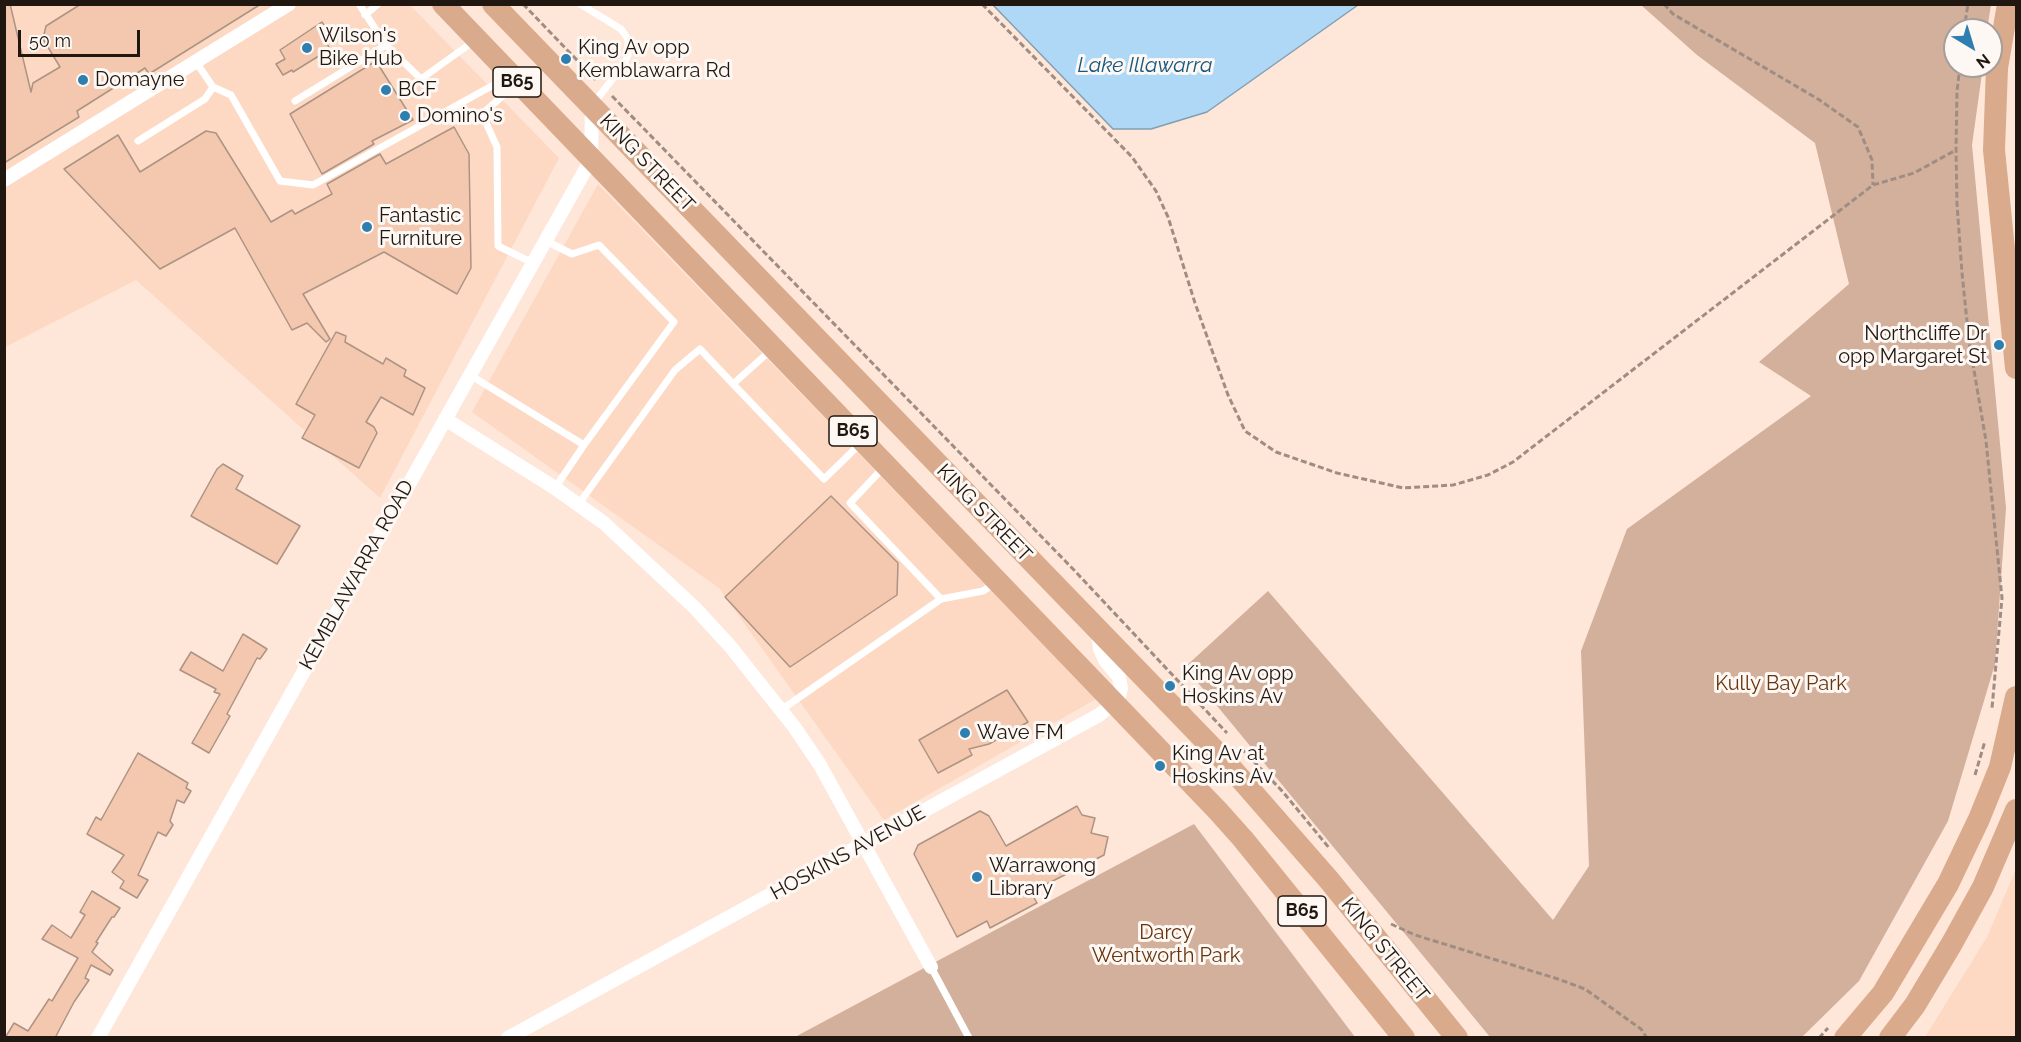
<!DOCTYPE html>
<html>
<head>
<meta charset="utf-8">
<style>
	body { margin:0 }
	#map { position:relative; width:2021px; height:1042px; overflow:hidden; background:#fee6d9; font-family:Raleway,sans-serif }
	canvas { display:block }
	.frame { position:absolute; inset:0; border:6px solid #211711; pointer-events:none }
	.north { position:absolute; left:1943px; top:18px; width:60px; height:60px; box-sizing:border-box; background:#fdf8f4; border:2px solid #a59e99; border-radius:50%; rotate:142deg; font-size:16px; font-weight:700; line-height:24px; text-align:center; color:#211711 }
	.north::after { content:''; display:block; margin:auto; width:21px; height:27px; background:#2f7eb0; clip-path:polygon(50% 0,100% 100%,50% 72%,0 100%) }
	.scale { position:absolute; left:18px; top:30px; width:122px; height:27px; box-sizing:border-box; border:3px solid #211711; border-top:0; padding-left:8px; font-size:18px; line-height:21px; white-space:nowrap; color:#211711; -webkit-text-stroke:4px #fdf8f4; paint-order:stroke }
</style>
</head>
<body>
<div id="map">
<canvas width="2021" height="1042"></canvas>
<div class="frame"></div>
<div class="north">N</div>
<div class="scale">50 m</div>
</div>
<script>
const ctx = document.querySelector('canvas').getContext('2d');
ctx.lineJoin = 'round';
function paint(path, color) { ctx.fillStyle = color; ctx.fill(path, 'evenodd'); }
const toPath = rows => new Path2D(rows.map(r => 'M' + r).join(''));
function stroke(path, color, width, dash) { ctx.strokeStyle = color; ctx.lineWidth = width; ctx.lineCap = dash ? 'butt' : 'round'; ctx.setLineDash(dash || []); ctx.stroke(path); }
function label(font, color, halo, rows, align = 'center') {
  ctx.font = font + ' Raleway,sans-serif'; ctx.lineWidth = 6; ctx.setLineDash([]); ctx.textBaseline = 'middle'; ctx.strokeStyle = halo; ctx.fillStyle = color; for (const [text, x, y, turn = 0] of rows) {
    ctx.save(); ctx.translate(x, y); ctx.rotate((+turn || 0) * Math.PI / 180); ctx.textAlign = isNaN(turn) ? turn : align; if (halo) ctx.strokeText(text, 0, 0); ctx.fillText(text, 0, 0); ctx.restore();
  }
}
const built = toPath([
	[5,5,410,5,559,158,380,498,136,280,5,347],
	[598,184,1096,699,884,820,719,588,472,412],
	[2016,869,2016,1037,1925,1037,1987,937]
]);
const green = toPath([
	[1641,5,1991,5,1987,30,1955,30,1955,66,1983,66,1972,145,2006,508,1995,664,1948,821,1859,981,1802,1037,1490,1037,1185,667,1268,591,1553,920,1589,866,1581,651,1627,529,1811,396,1759,362,1849,284,1815,143,1697,55],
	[1194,824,1355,1037,793,1038]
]);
const water = toPath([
	[993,5,1358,5,1207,112,1151,129,1113,129,993,5]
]);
const building = toPath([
	[4,4,10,4,31,92,33,83,60,67,43,39,46,26,81,4,261,4,149,74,145,68,77,111,79,117,4,163,4,4],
	[322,22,333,38,326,42,330,49,293,72,292,70,283,75,276,64,285,59,280,50,322,22],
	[376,61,413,120,372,141,374,144,322,174,290,114,376,61],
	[454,127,469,154,471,268,457,294,384,252,303,294,330,339,326,342,307,323,292,330,235,228,160,269,64,169,118,135,140,172,206,131,216,133,271,222,292,210,295,214,332,194,327,184,380,154,386,164,454,127],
	[336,332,346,336,345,342,383,364,386,358,406,370,404,376,425,388,413,415,381,397,366,422,374,427,377,433,359,468,302,438,315,415,296,404,336,332],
	[223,464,243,476,236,489,300,526,277,564,191,516,217,469,223,464],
	[831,496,898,563,897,595,790,667,725,597,831,496],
	[243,634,267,649,260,659,257,658,227,714,230,716,209,753,192,743,220,694,214,692,216,689,180,670,191,652,223,671,243,634],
	[1007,690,1028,722,989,744,969,749,972,755,938,773,919,740,1007,690],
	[138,753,188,783,186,788,191,791,184,803,177,800,170,821,173,825,166,836,158,832,138,875,148,880,137,898,120,888,124,881,112,872,124,855,87,834,96,817,101,820,138,753],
	[1077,806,1082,815,1095,818,1091,833,1108,837,1104,855,1031,892,1037,903,990,928,987,921,957,937,914,854,918,845,980,811,989,816,1006,846,1077,806],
	[92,891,120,908,114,917,112,917,96,942,98,943,92,952,113,970,110,975,91,965,85,978,89,980,74,1002,55,1038,5,1038,14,1023,28,1031,49,999,52,1001,78,958,42,939,52,925,71,938,85,915,80,912,92,891]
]);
const path = toPath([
	[523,4,597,81],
	[982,4,1132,157,1156,191,1168,217,1195,303,1228,395,1245,431,1276,452,1337,473,1403,488,1453,485,1488,475,1513,462,1873,185,1914,173,1956,150],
	[1664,4,1673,14,1818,99,1858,127,1872,160,1873,185],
	[1964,30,1968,4],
	[1960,66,1957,91,1956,150,1957,204,1962,273,1969,341,1986,441,2002,598,1992,708],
	[612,96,1073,569,1227,733],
	[1241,748,1283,792,1330,849],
	[1975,775,1985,741],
	[1391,924,1415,935,1558,979,1585,989,1641,1029,1647,1038],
	[1819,1038,1828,1028]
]);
const lane = toPath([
	[580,4,621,29,628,39,628,55,624,64,594,103],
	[365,15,378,4],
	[386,45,421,79,474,41],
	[196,62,213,87,231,95,280,181,313,185,497,83,513,77,506,93,482,114,497,147,498,246,533,263],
	[295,101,386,45,359,4],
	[138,141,205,99,213,87],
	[546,241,572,254,599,245,674,322,584,445,555,488],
	[470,375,584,445],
	[733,384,824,479,861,443],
	[578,505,675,370,700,349,733,384,771,350],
	[941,599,983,591,995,583],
	[781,710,941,599,850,503,884,467],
	[931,967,969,1038]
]);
const street = toPath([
	[4,180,289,4],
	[445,419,555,488,604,523,695,608,730,646,795,728,820,765,931,967],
	[98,1038,583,174,591,159,592,106],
	[508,1038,1099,715,1118,700,1121,688,1119,677,1105,660,1100,649,1098,630]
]);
const primary = toPath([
	[443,4,1218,811,1243,839,1404,1038],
	[493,4,1225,761,1329,880,1457,1038],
	[2008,4,1997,68,1994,150,2016,368],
	[1845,1038,1883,993,1948,884,1979,819,2000,767,2016,697],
	[1890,1038,1915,1005,1951,945,1983,887,2016,810]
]);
const markers = [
	[307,48,6,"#2f7eb0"],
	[566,59,6,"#2f7eb0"],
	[83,80,6,"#2f7eb0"],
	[386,90,6,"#2f7eb0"],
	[405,116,6,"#2f7eb0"],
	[367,227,6,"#2f7eb0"],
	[1999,345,6,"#2f7eb0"],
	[1170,686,6,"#2f7eb0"],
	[965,733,6,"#2f7eb0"],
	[1160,766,6,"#2f7eb0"],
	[977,877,6,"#2f7eb0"]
];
const shields = [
	[517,82,48],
	[853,431,48],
	[1302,911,48]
];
const shieldNames = [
	["B65",517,82],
	["B65",853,431],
	["B65",1302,911]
];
const poiNames = [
	["Wilson's",319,36],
	["Bike Hub",319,59],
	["King Av opp",578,48],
	["Kemblawarra Rd",578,71],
	["Domayne",95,80],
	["BCF",398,90],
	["Domino's",417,116],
	["Fantastic",379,216],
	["Furniture",379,239],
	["Northcliffe Dr",1987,334,"right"],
	["opp Margaret St",1987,357,"right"],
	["King Av opp",1182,674],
	["Hoskins Av",1182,697],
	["Wave FM",977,733],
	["King Av at",1172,754],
	["Hoskins Av",1172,777],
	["Warrawong",989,866],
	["Library",989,889]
];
const streetNames = [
	["KING STREET",647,163,46],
	["KING STREET",984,513,46],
	["KEMBLAWARRA ROAD",357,575,-61],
	["HOSKINS AVENUE",848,853,-29],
	["KING STREET",1385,950,51]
];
const parkNames = [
	["Kully Bay Park",1781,684],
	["Darcy",1166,933],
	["Wentworth Park",1166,956]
];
const waterNames = [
	["Lake Illawarra",1145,66]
];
paint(built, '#fdd9c4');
paint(green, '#d2b09c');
paint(water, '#afd8f6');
stroke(water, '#849eb1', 1.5);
paint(building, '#f3c8ae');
stroke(building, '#ad9383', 1.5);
stroke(path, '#9f8d83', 3, [6, 3]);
stroke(lane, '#fff', 7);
stroke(street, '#fff', 14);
stroke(primary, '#d9aa8b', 22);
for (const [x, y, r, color] of markers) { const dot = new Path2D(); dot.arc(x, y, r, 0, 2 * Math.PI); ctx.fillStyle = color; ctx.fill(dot); stroke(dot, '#fdf8f4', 2); }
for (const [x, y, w] of shields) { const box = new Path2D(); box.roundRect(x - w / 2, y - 15, w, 30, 4.5); ctx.fillStyle = '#fdf8f4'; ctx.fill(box); stroke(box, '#211711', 1.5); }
label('bold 18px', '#211711', null, shieldNames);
label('20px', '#211711', '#fdf8f4', poiNames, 'left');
label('20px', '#211711', '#fdf8f4', streetNames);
label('20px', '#68340c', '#fdf8f4', parkNames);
label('italic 21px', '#17587f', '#fdf8f4', waterNames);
</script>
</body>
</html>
